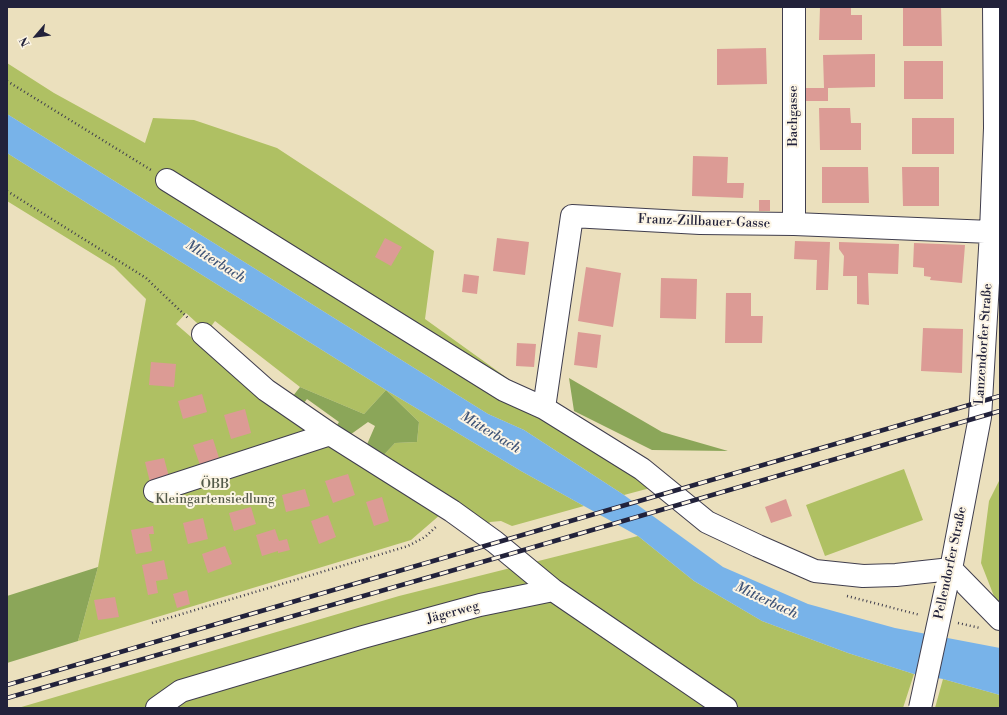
<!DOCTYPE html>
<html>
<head>
<meta charset="utf-8">
<style>
	body { margin:0 }
	#map { position:relative; width:1007px; height:715px; overflow:hidden; background:#ebe0bd; font-family:"Libre Bodoni",serif }
	canvas { display:block }
	.frame { position:absolute; inset:0; border:8px solid #22223b; pointer-events:none }
	.north { position:absolute; left:16px; top:16px; width:40px; height:40px; -webkit-text-stroke:3px #fcf5e5; paint-order:stroke; rotate:242deg; font-size:11px; font-weight:700; line-height:16px; text-align:center; color:#22223b }
	.north::after { content:''; display:block; margin:auto; width:14px; height:18px; background:#22223b; clip-path:polygon(50% 0,100% 100%,50% 72%,0 100%) }
</style>
</head>
<body>
<div id="map">
<canvas width="1007" height="715"></canvas>
<div class="frame"></div>
<div class="north">N</div>
</div>
<script>
const ctx = document.querySelector('canvas').getContext('2d');
ctx.lineJoin = 'round';
function paint(path, color) { ctx.fillStyle = color; ctx.fill(path, 'evenodd'); }
const toPath = rows => new Path2D(rows.map(r => 'M' + r).join(''));
function stroke(path, color, width, dash) { ctx.strokeStyle = color; ctx.lineWidth = width; ctx.lineCap = dash ? 'butt' : 'round'; ctx.setLineDash(dash || []); ctx.stroke(path); }
function label(font, color, halo, rows, align = 'center') {
  ctx.font = font + ' "Libre Bodoni",serif'; ctx.lineWidth = 4; ctx.setLineDash([]); ctx.textBaseline = 'middle'; ctx.strokeStyle = halo; ctx.fillStyle = color; for (const [text, x, y, turn = 0] of rows) {
    ctx.save(); ctx.translate(x, y); ctx.rotate((+turn || 0) * Math.PI / 180); ctx.textAlign = isNaN(turn) ? turn : align; if (halo) ctx.strokeText(text, 0, 0); ctx.fillText(text, 0, 0); ctx.restore();
  }
}
const green = toPath([
	[7,63,54,93,145,143,153,118,194,120,277,148,434,251,425,319,528,393,669,483,624,495,524,430,488,414,7,114],
	[7,153,386,390,521,471,584,506,512,526,501,521,490,522,484,529,381,458,395,443,417,442,419,422,386,390,364,414,300,387,215,321,207,332,186,313,176,324,273,408,441,514,411,540,78,641,98,567,146,299,114,267,7,201],
	[904,469,923,520,825,556,806,505],
	[1000,479,1000,606,997,604,981,563,989,501],
	[638,536,694,581,762,621,848,653,914,674,903,708,18,708,399,596],
	[943,679,1000,695,1000,708,935,708]
]);
const forest = toPath([
	[569,378,662,432,728,451,652,450,574,411],
	[300,387,364,414,386,390,419,422,417,442,395,443,381,458,365,449,375,426,368,422,347,437,333,431,339,422,307,399,300,408,289,401],
	[98,567,78,641,7,663,7,596]
]);
const water = toPath([
	[7,114,488,414,524,430,624,495,723,567,808,604,895,628,1000,648,1000,695,943,679,914,674,848,653,762,621,694,581,638,536,521,471,386,390,7,153]
]);
const building = toPath([
	[820,7,851,7,851,15,862,15,862,40,819,40],
	[903,7,941,7,942,46,903,46],
	[766,48,767,84,717,85,717,49],
	[875,54,875,87,828,88,828,101,806,101,806,88,824,88,823,55],
	[904,61,943,61,943,99,904,99],
	[819,108,850,108,851,123,861,123,861,150,820,150],
	[912,118,954,118,954,154,912,154],
	[693,156,728,157,727,183,744,183,743,198,692,196],
	[822,167,868,167,869,203,822,203],
	[902,167,939,167,939,206,903,206],
	[759,200,770,200,770,211,759,211],
	[385,238,402,247,391,266,375,257],
	[497,238,529,242,525,275,493,271],
	[795,241,830,242,828,290,816,290,817,260,794,259],
	[839,242,899,244,898,274,868,273,869,305,857,304,857,276,843,276,844,256,839,249],
	[914,243,965,245,962,283,930,280,931,277,924,276,924,268,913,267],
	[586,267,621,273,613,327,578,321],
	[464,274,479,276,477,294,462,292],
	[661,278,697,279,696,319,660,318],
	[726,293,751,293,751,316,763,316,762,343,725,343],
	[923,328,963,329,962,373,921,371],
	[578,332,601,335,597,368,574,365],
	[517,343,536,344,534,367,516,366],
	[151,362,176,364,174,387,149,385],
	[202,394,207,412,183,419,178,401],
	[245,409,251,433,231,439,224,415],
	[213,439,220,461,201,468,193,445],
	[164,458,169,477,150,482,145,462],
	[348,474,355,495,333,503,325,481],
	[305,489,310,506,286,512,282,495],
	[382,497,389,521,374,526,366,502],
	[786,499,792,516,771,523,765,507],
	[251,507,256,524,234,531,229,513],
	[328,515,336,537,319,544,311,521],
	[203,518,208,539,188,544,183,523],
	[153,526,154,534,149,534,152,551,136,554,131,530],
	[275,529,279,541,287,539,290,550,278,553,278,551,262,556,256,535],
	[225,546,232,564,208,573,202,554],
	[164,560,168,579,156,581,158,593,148,595,142,565],
	[187,590,190,604,177,608,173,594],
	[115,597,119,617,98,620,94,600]
]);
const path = toPath([
	[7,81,151,170],
	[7,191,146,278,189,319],
	[847,596,920,615],
	[152,623,408,546,425,537,437,526],
	[958,623,980,628]
]);
const minor = toPath([
	[167,180,504,390,544,408,642,469,707,522,758,546,815,571,863,576,896,575,951,569],
	[794,224,794,7],
	[203,334,266,390,330,434,452,511,495,542,553,590,726,708],
	[544,408,572,216,700,223,794,224,991,232],
	[155,491,330,434],
	[951,569,1000,619],
	[948,583,951,569,980,417,981,401,991,232,995,128,994,7],
	[157,708,181,691,363,637,480,605,553,590]
]);
const rail = toPath([
	[7,685,1000,396],
	[7,698,510,554,1000,411]
]);
const minorBridge = toPath([
	[920,708,946,588]
]);
const streetNames = [
	["Bachgasse",794,116,-90],
	["Franz-Zillbauer-Gasse",704,222,2],
	["Lanzendorfer Straße",984,344,-86],
	["Pellendorfer Straße",951,563,-78],
	["Jägerweg",453,613,-15]
];
const parkNames = [
	["ÖBB",215,485],
	["Kleingartensiedlung",215,500]
];
const waterNames = [
	["Mitterbach",215,262,32],
	["Mitterbach",490,433,31],
	["Mitterbach",766,601,25]
];
paint(green, '#afc063');
paint(forest, '#8ba659');
paint(water, '#78b3e9');
paint(building, '#dc9b95');
stroke(minor, '#403e4e', 24);
stroke(path, '#403e4e', 2.5, [1, 3]);
stroke(minor, '#fff', 22);
stroke(rail, '#22223b', 4.5);
stroke(rail, '#fcf5e5', 3, [9]);
stroke(minorBridge, '#403e4e', 24, []);
stroke(minorBridge, '#fff', 22);
label('13px', '#22223b', '#fcf5e5', streetNames);
label('13px', '#535949', '#fcf5e5', parkNames);
label('italic 14px', '#405578', '#fcf5e5', waterNames);
</script>
</body>
</html>
